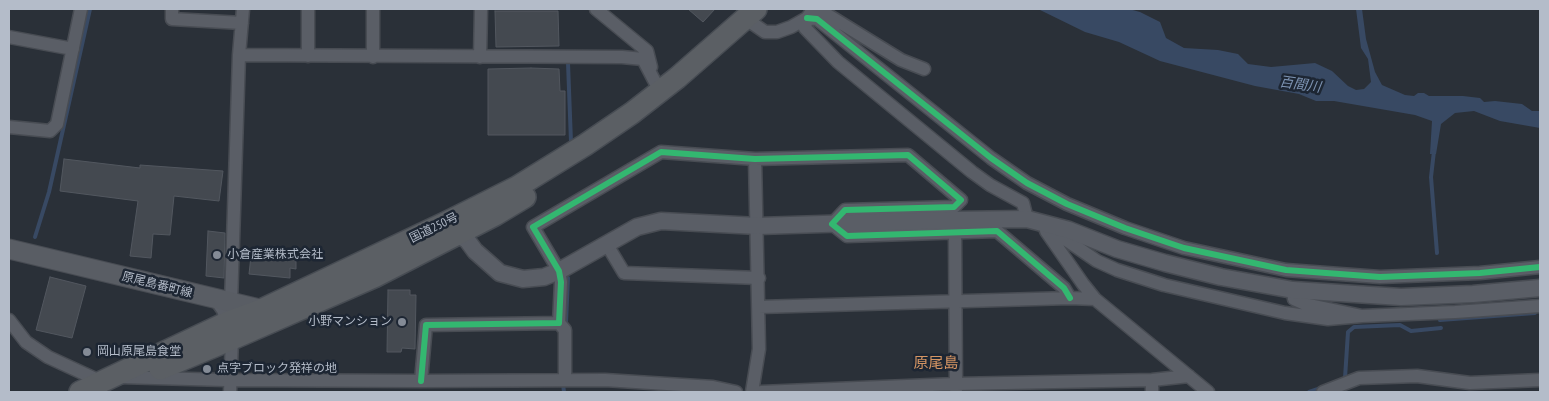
<!DOCTYPE html>
<html>
<head>
<meta charset="utf-8">
<style>
	body { margin:0 }
	#map { position:relative; width:1549px; height:401px; overflow:hidden; background:#2a3038; font-family:"PT Sans Narrow",sans-serif }
	canvas { display:block }
	.frame { position:absolute; inset:0; border:10px solid #b4bcc9; pointer-events:none }
</style>
</head>
<body>
<div id="map">
<canvas width="1549" height="401"></canvas>
<div class="frame"></div>
</div>
<script>
const ctx = document.querySelector('canvas').getContext('2d');
ctx.lineJoin = 'round';
function paint(path, color) { ctx.fillStyle = color; ctx.fill(path, 'evenodd'); }
const toPath = rows => new Path2D(rows.map(r => 'M' + r).join(''));
function stroke(path, color, width, dash) { ctx.strokeStyle = color; ctx.lineWidth = width; ctx.lineCap = dash ? 'butt' : 'round'; ctx.setLineDash(dash || []); ctx.stroke(path); }
function label(font, color, halo, rows, align = 'center') {
  ctx.font = font + ' "PT Sans Narrow","Noto Sans JP",sans-serif'; ctx.lineWidth = 5; ctx.setLineDash([]); ctx.textBaseline = 'middle'; ctx.strokeStyle = halo; ctx.fillStyle = color; for (const [text, x, y, turn = 0] of rows) {
    ctx.save(); ctx.translate(x, y); ctx.rotate((+turn || 0) * Math.PI / 180); ctx.textAlign = isNaN(turn) ? turn : align; if (halo) ctx.strokeText(text, 0, 0); ctx.fillText(text, 0, 0); ctx.restore();
  }
}
const water = toPath([
	[1038,9,1129,9,1140,12,1160,22,1166,38,1184,48,1218,50,1238,54,1248,64,1271,67,1315,63,1332,71,1348,86,1356,90,1364,89,1371,82,1368,59,1361,48,1356,9,1362,9,1366,39,1375,72,1382,85,1405,95,1414,96,1418,93,1424,93,1429,96,1463,96,1480,98,1484,102,1495,101,1522,104,1532,111,1540,111,1540,128,1500,121,1474,111,1455,113,1441,124,1436,154,1430,154,1432,121,1415,115,1334,101,1316,101,1299,94,1255,86,1160,61,1119,42,1085,32]
]);
const stream = toPath([
	[568,63,571,142],
	[1434,151,1431,177,1437,253],
	[35,237,49,192,90,9],
	[1440,320,1535,313],
	[566,322,568,278],
	[1344,379,1345,378,1348,332,1354,327,1400,325,1411,331,1441,328],
	[563,384,564,392],
	[1309,392,1321,388]
]);
const building = toPath([
	[688,9,715,9,703,22,688,9],
	[495,11,558,11,559,46,496,47,495,11],
	[531,68,559,69,560,91,565,91,565,135,488,135,488,69,531,68],
	[64,159,140,168,140,165,223,171,219,201,174,196,170,235,153,234,151,258,130,256,138,201,60,191,64,159],
	[208,231,225,233,224,278,206,276,208,231],
	[251,256,296,258,296,269,290,268,290,278,249,274,251,256],
	[50,277,86,286,72,338,36,330,50,277],
	[388,290,410,290,410,295,416,295,415,349,402,348,401,352,387,352,388,290]
]);
const minor = toPath([
	[172,9,172,19,242,23],
	[308,9,308,56],
	[373,9,373,57],
	[596,9,647,51,651,67],
	[807,18,817,19,991,158,1027,183,1067,204,1125,228,1184,248,1286,270,1380,277,1480,273,1540,267],
	[807,18,805,28,838,62,972,172,990,185,1023,203,1027,219],
	[752,23,765,32,777,32,791,27,807,18,812,11,823,12,901,60,924,69],
	[9,37,73,49],
	[239,55,622,57,643,59,655,82],
	[480,57,481,9],
	[9,127,50,131,57,124,81,9],
	[1046,226,1097,261,1117,270,1164,285,1285,313,1328,319,1362,316],
	[1046,231,1083,284,1095,299,1208,392],
	[955,233,956,390],
	[606,243,624,273,759,278],
	[1293,290,1294,299,1305,304,1362,316,1455,312,1540,306],
	[215,299,223,310,232,339,230,392],
	[231,303,239,55,243,9],
	[759,307,1070,298,1095,299],
	[9,320,26,342,48,357,102,382],
	[559,323,565,330,565,380],
	[120,377,225,380,421,381,605,380,713,387,736,392],
	[1152,380,1152,392],
	[421,381,426,325,559,323,561,282,559,271,533,227,661,152,755,159,908,155,961,200,954,207,845,210,832,224,847,236,997,231,1064,288,1070,298],
	[752,392,759,349,755,159],
	[761,392,956,384,1152,380,1189,376],
	[1323,392,1359,378,1417,376,1470,383,1540,380]
]);
const tertiary = toPath([
	[456,234,467,240,475,251,500,273,523,279,544,277,559,271,637,227,661,221,758,226,951,220,1027,219,1069,230,1117,249,1165,263,1221,277,1293,290,1401,297,1473,294,1540,288]
]);
const secondary = toPath([
	[9,249,268,311]
]);
const trunk = toPath([
	[160,369,232,339,374,277,495,215,525,197],
	[80,392,228,322,261,310,447,222,517,187,585,145,632,113,677,78,756,9]
]);
const cycleway = toPath([
	[807,18,817,19,991,158,1027,183,1067,204,1125,228,1184,248,1286,270,1380,277,1480,273,1540,267],
	[421,381,426,325,559,323,561,282,559,271,533,227,661,152,755,159,908,155,961,200,954,207,845,210,832,224,847,236,997,231,1064,288,1070,298]
]);
const markers = [
	[217,255,5,"#848b96"],
	[402,322,5,"#848b96"],
	[87,352,5,"#848b96"],
	[207,369,5,"#848b96"]
];
const streetNames = [
	["国道250号",434,228,-26],
	["原尾島番町線",157,285,14]
];
const poiNames = [
	["小倉産業株式会社",227,255],
	["小野マンション",392,322,"right"],
	["岡山原尾島食堂",97,352],
	["点字ブロック発祥の地",217,369]
];
const waterNames = [
	["百間川",1300,85,8]
];
const quarterNames = [
	["原尾島",936,364]
];
paint(water, '#384963');
stroke(stream, '#384963', 4);
paint(building, '#444950');
stroke(building, '#52575f', 1);
stroke(minor, '#484c53', 15);
stroke(tertiary, '#484c53', 19);
stroke(secondary, '#484c53', 21);
stroke(trunk, '#474c53', 24);
stroke(minor, '#5a5e66', 12);
stroke(tertiary, '#5a5e66', 16);
stroke(secondary, '#595d64', 19);
stroke(trunk, '#5b5f64', 21);
stroke(cycleway, '#33b770', 6);
for (const [x, y, r, color] of markers) { const dot = new Path2D(); dot.arc(x, y, r, 0, 2 * Math.PI); ctx.fillStyle = color; ctx.fill(dot); stroke(dot, '#1d2633', 2); }
label('12px', '#b4bcc9', '#1d2633', streetNames);
label('12px', '#b4bcc9', '#1d2633', poiNames, 'left');
label('italic 14px', '#7c92b1', '#1d2633', waterNames);
label('15px', '#d59563', '#1d2633', quarterNames);
</script>
</body>
</html>
